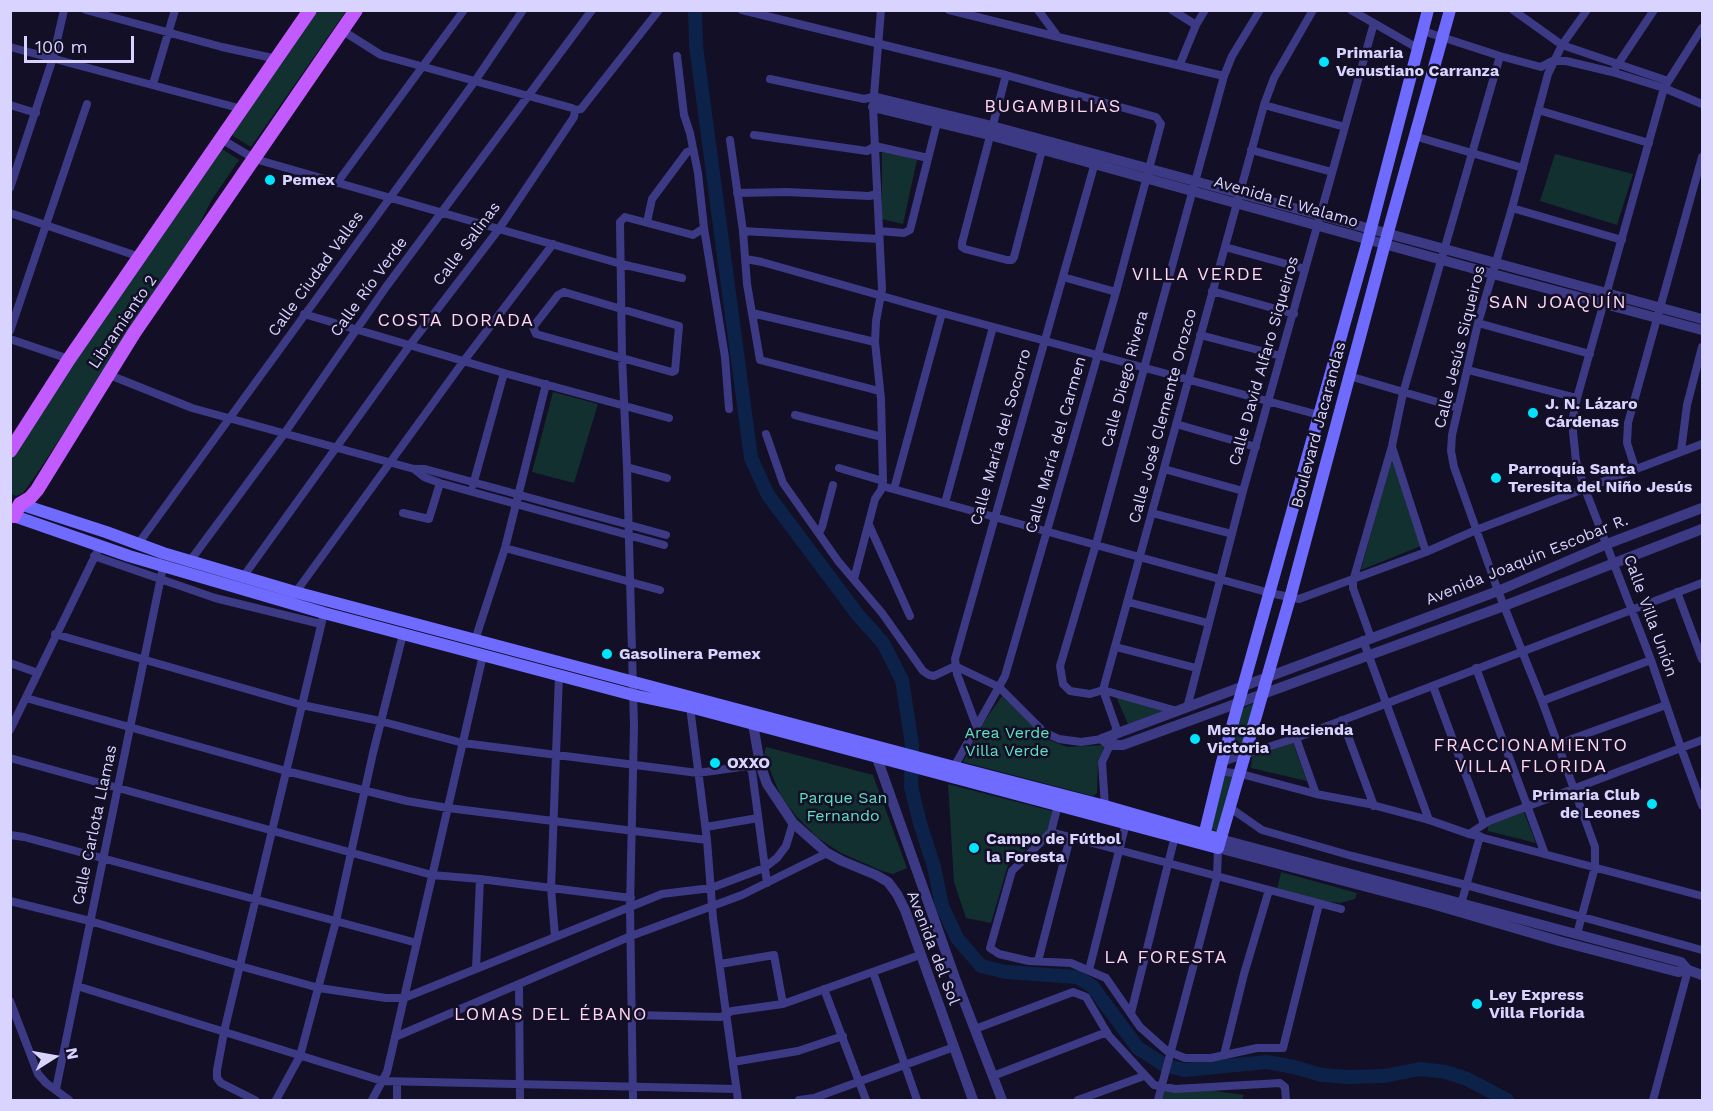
<!DOCTYPE html>
<html>
<head>
<meta charset="utf-8">
<style>
	body { margin:0 }
	#map { position:relative; width:1713px; height:1111px; overflow:hidden; background:#130f26; font-family:"Work Sans",sans-serif }
	canvas { display:block }
	.frame { position:absolute; inset:0; border:12px solid #d9d4ff; pointer-events:none }
	.north { position:absolute; left:24px; top:1027px; width:60px; height:60px; -webkit-text-stroke:4px #130f26; paint-order:stroke; rotate:79deg; font-size:16px; font-weight:700; line-height:24px; text-align:center; color:#d9d4ff }
	.north::after { content:''; display:block; margin:auto; width:21px; height:27px; background:#d9d4ff; clip-path:polygon(50% 0,100% 100%,50% 72%,0 100%) }
	.scale { position:absolute; left:24px; top:36px; width:110px; height:27px; box-sizing:border-box; border:3px solid #d9d4ff; border-top:0; padding-left:8px; font-size:18px; line-height:21px; white-space:nowrap; color:#d9d4ff; -webkit-text-stroke:4px #130f26; paint-order:stroke }
</style>
</head>
<body>
<div id="map">
<canvas width="1713" height="1111"></canvas>
<div class="frame"></div>
<div class="north">N</div>
<div class="scale">100 m</div>
</div>
<script>
const ctx = document.querySelector('canvas').getContext('2d');
ctx.lineJoin = 'round';
function paint(path, color) { ctx.fillStyle = color; ctx.fill(path, 'evenodd'); }
const toPath = rows => new Path2D(rows.map(r => 'M' + r).join(''));
function stroke(path, color, width, dash) { ctx.strokeStyle = color; ctx.lineWidth = width; ctx.lineCap = dash ? 'butt' : 'round'; ctx.setLineDash(dash || []); ctx.stroke(path); }
function label(font, color, halo, rows, align = 'center') {
  ctx.font = font + ' "Work Sans",sans-serif'; ctx.lineWidth = 5; ctx.setLineDash([]); ctx.textBaseline = 'middle'; ctx.strokeStyle = halo; ctx.fillStyle = color; for (const [text, x, y, turn = 0] of rows) {
    ctx.save(); ctx.translate(x, y); ctx.rotate((+turn || 0) * Math.PI / 180); ctx.textAlign = isNaN(turn) ? turn : align; if (halo) ctx.strokeText(text, 0, 0); ctx.fillText(text, 0, 0); ctx.restore();
  }
}
const green = toPath([
	[314,11,346,11,251,147,233,136,233,132,264,88,275,67],
	[219,147,239,160,211,201,197,229,144,311,36,475,23,493,16,496,11,494,10,461,50,398],
	[882,151,917,160,903,224,882,219],
	[1555,154,1633,174,1617,225,1540,201],
	[553,392,598,404,574,483,532,472],
	[1392,457,1421,546,1361,570],
	[1114,692,1173,707,1128,724],
	[1002,696,1049,740,1067,747,1105,745,1098,761,1097,793,1093,796,963,762,983,723],
	[1255,703,1242,751,1228,756,1243,708],
	[1293,743,1307,781,1251,768,1252,757],
	[766,747,873,775,907,868,893,874,882,871,841,853,818,838,796,816,781,797,764,755],
	[1224,776,1235,777,1218,832,1209,828],
	[948,784,1052,811,1049,831,1008,865,991,923,966,918,954,882],
	[1524,812,1536,843,1488,831,1488,825],
	[1281,872,1357,893,1355,899,1340,903,1322,901,1277,889],
	[1165,1088,1192,1088,1244,1095,1242,1100,1159,1100]
]);
const river = toPath([
	[695,10,696,46,751,458,768,495,858,615,883,643,902,680,912,745,911,787,920,823,934,867,942,906,957,938,981,966,1006,972,1077,977,1092,986,1138,1048,1166,1066,1185,1070,1267,1062,1294,1067,1322,1075,1347,1077,1384,1076,1420,1069,1446,1072,1467,1079,1507,1100]
]);
const minor = toPath([
	[86,10,222,47,277,59],
	[742,10,1006,75,1156,117,1161,124,1116,292,1005,676,954,767],
	[949,10,1058,37],
	[1038,10,1058,37,1224,76],
	[1172,10,1196,25],
	[1351,10,1419,49],
	[1513,10,1562,45,1668,81],
	[1702,28,1664,88,1577,398,1573,417,1573,432,1576,461,1585,489,1651,660,1681,748,1702,805],
	[343,31,381,55,572,108,575,110],
	[1423,31,1500,56,1541,67,1552,61,1566,61,1612,72,1664,88,1702,104],
	[10,47,242,109],
	[677,56,684,115,690,133,698,173,704,228,725,357,729,409],
	[1180,64,1196,25,1205,10],
	[1616,67,1654,10],
	[1006,75,962,243,962,247,965,249,1007,260,1012,260,1014,257,1043,146],
	[770,79,864,99,873,97],
	[153,84,175,10],
	[10,105,36,113],
	[1264,105,1345,127],
	[1538,110,1649,143],
	[754,135,867,151,875,146,928,158],
	[1414,136,1523,168],
	[221,139,255,159,621,264,682,278],
	[730,140,743,231,747,284,760,360,879,391],
	[1251,150,1332,172],
	[337,183,464,10],
	[10,188,53,58,64,10],
	[737,193,787,192,869,196,877,194],
	[1512,208,1622,240],
	[10,213,140,257],
	[647,222,652,199,687,152,693,150],
	[743,231,879,239],
	[879,231,904,233,910,230,938,119],
	[1225,247,1305,269],
	[746,259,762,262,942,313,1319,415],
	[1063,277,1116,292],
	[1212,291,1294,314],
	[564,292,679,326,675,371,672,372,536,334,533,327,558,295,564,292],
	[752,313,875,342],
	[304,314,504,373,669,418],
	[1478,323,1590,354],
	[10,331,87,104],
	[1200,335,1281,356],
	[10,339,69,359],
	[1468,370,1577,398],
	[107,374,192,408,414,469,425,469,666,535],
	[1349,376,1458,408],
	[795,415,882,437],
	[1176,424,1256,447],
	[766,434,783,483,838,561,882,613,923,671,929,675,934,676,955,666,999,687,1044,732,1059,739,1081,742,1102,739],
	[1392,447,1426,552],
	[1681,451,1687,405,1702,347],
	[627,467,667,478],
	[839,468,883,481],
	[1635,468,1627,443,1628,423,1702,157],
	[414,469,424,477,440,483,664,545],
	[1164,469,1243,491],
	[473,485,504,373],
	[882,486,1270,593,1299,599,1426,552,1476,530,1702,444],
	[894,489,942,313],
	[945,503,993,327],
	[403,513,429,519,440,483],
	[1152,513,1232,534],
	[869,525,910,616],
	[819,533,822,527,833,485],
	[138,544,475,81,523,10],
	[505,548,660,590],
	[94,556,215,598,321,624],
	[190,561,284,434,386,287,592,10],
	[243,577,410,345,499,229,574,117,575,110,581,109,659,10],
	[854,579,875,499,881,490,883,481,881,399,875,342,876,321,882,289,873,107,881,10],
	[1677,592,1702,659],
	[293,596,463,362,553,244],
	[1128,602,1208,623],
	[55,634,302,705,380,721,463,743,698,773,748,766,752,771,767,883],
	[1371,638,1353,588,1353,581,1392,446,1403,393,1500,56],
	[475,640,505,548,546,384],
	[1363,640,1429,820],
	[1116,647,1196,668],
	[10,663,38,673],
	[1476,668,1545,854],
	[1433,686,1484,824],
	[26,698,286,771,407,801,448,808,707,840],
	[1542,701,1651,660],
	[690,707,707,840,713,918,738,1100],
	[1187,708,1243,491,1374,23],
	[1177,711,1103,690,1090,694,1070,691,1063,684,1060,666,1096,544,1224,76,1232,56,1260,10],
	[1342,720,1374,806],
	[976,725,957,674,955,659,1096,159],
	[10,730,97,552],
	[1296,738,1316,794],
	[1558,744,1666,705],
	[10,758,432,875,480,879,631,898],
	[1222,762,1296,738,1702,583],
	[1220,771,1245,775,1316,794,1369,804,1429,820,1469,834,1702,896],
	[1105,806,1102,762,1115,734,1116,727,1103,690,1264,105,1274,78,1313,10],
	[1229,807,1262,830,1352,856,1466,885,1702,950],
	[706,827,758,818],
	[1051,832,1012,871,990,948,999,954,1029,961,1071,963,1106,978,1140,1027,1167,1051,1185,1058,1211,1058,1257,1048,1283,1048,1319,904],
	[1051,832,1341,909],
	[1051,832,1058,805],
	[1469,834,1489,821,1702,740],
	[10,835,24,837,417,943],
	[10,901,90,921,240,966,319,988,386,998,404,998,662,894,711,888,764,868,777,858,786,846,793,823],
	[1460,908,1480,836],
	[1577,934,1595,867,1595,847,1542,701,1498,591,1454,467,1451,451,1452,435,1478,323,1512,208,1548,74,1562,45,1587,10],
	[555,937,551,888,559,675],
	[1038,961,1070,838],
	[720,964,774,955,783,1004],
	[476,969,480,879],
	[1089,970,1126,823],
	[873,972,917,1100],
	[519,984,520,1100],
	[77,986,382,1081,736,1089],
	[824,989,866,1100],
	[10,1001,38,1074,46,1083,69,1100],
	[1131,1013,1175,836],
	[632,1015,721,1017,732,1011,783,1004,920,955],
	[975,1029,1073,992,1086,997,1109,1036,1154,1085,1175,1089,1280,1083,1285,1087,1286,1100],
	[395,1037,631,936,742,895,827,853],
	[1224,1055,1244,974,1269,890],
	[733,1062,798,1051,843,1036],
	[993,1076,1107,1032],
	[56,1089,163,567],
	[255,1100,221,1083,217,1078,217,1070,224,1032,324,613],
	[276,1100,300,1056,336,921,373,753,403,634],
	[372,1100,387,1072,483,655],
	[397,1100,397,1082],
	[633,1100,630,907,634,726,627,467,622,357,620,222,625,217,693,235,704,228],
	[799,1100,814,1098,954,1047],
	[1078,1100,1144,1076],
	[1158,1100,1217,877,1218,848],
	[1653,1100,1688,970]
]);
const tertiary = toPath([
	[873,97,992,126,1702,319],
	[873,107,989,135,1493,274,1702,330],
	[753,724,760,764,767,784,793,823,827,853,842,861,876,875,888,882,897,894,905,910,973,1100],
	[1102,739,1498,591,1607,544,1702,508],
	[1102,739,1110,745,1123,745,1504,606,1702,529],
	[877,758,955,978,1002,1100],
	[1220,839,1681,962,1688,970],
	[1218,848,1432,904,1559,941,1678,972,1688,970,1702,975]
]);
const secondary = toPath([
	[20,504,106,532,163,553,295,592,954,767,1105,806,1220,839],
	[14,516,129,556,324,613,633,695,690,707,1218,848,1290,598,1388,232,1450,10],
	[1203,840,1222,762,1368,240,1428,10]
]);
const primary = toPath([
	[10,451,69,359,310,10],
	[20,504,30,498,37,490,134,333,356,10],
	[10,515,14,516,20,504]
]);
const markers = [
	[1324,62,6,"#00e5ff"],
	[270,180,6,"#00e5ff"],
	[1533,413,6,"#00e5ff"],
	[1496,478,6,"#00e5ff"],
	[607,654,6,"#00e5ff"],
	[1195,739,6,"#00e5ff"],
	[715,763,6,"#00e5ff"],
	[1652,804,6,"#00e5ff"],
	[974,848,6,"#00e5ff"],
	[1477,1004,6,"#00e5ff"]
];
const poiNames = [
	["Primaria",1336,53],
	["Venustiano Carranza",1336,71],
	["Pemex",282,180],
	["J. N. Lázaro",1545,404],
	["Cárdenas",1545,422],
	["Parroquía Santa",1508,469],
	["Teresita del Niño Jesús",1508,487],
	["Gasolinera Pemex",619,654],
	["Mercado Hacienda",1207,730],
	["Victoria",1207,748],
	["OXXO",727,763],
	["Primaria Club",1640,795,"right"],
	["de Leones",1640,813,"right"],
	["Campo de Fútbol",986,839],
	["la Foresta",986,857],
	["Ley Express",1489,995],
	["Villa Florida",1489,1013]
];
const streetNames = [
	["Avenida El Walamo",1286,202,16],
	["Calle Salinas",467,244,-53],
	["Calle Ciudad Valles",316,274,-54],
	["Calle Río Verde",369,287,-54],
	["Libramiento 2",123,322,-56],
	["Calle Jesús Siqueiros",1460,347,-76],
	["Calle David Alfaro Siqueiros",1264,361,-74],
	["Calle Diego Rivera",1125,379,-75],
	["Calle José Clemente Orozco",1163,416,-75],
	["Boulevard Jacarandas",1319,425,-75],
	["Calle María del Socorro",1001,437,-74],
	["Calle María del Carmen",1056,445,-74],
	["Avenida Joaquín Escobar R.",1527,560,-22],
	["Calle Villa Unión",1650,616,70],
	["Calle Carlota Llamas",95,825,-78],
	["Avenida del Sol",933,948,69]
];
const parkNames = [
	["Area Verde",1007,733],
	["Villa Verde",1007,751],
	["Parque San",843,798],
	["Fernando",843,816]
];
const neighbourhoodNames = [
	["BUGAMBILIAS",1053,107],
	["VILLA VERDE",1198,275],
	["SAN JOAQUÍN",1558,303],
	["COSTA DORADA",456,321],
	["FRACCIONAMIENTO",1531,746],
	["VILLA FLORIDA",1531,767],
	["LA FORESTA",1166,958],
	["LOMAS DEL ÉBANO",551,1015]
];
paint(green, '#12302f');
stroke(river, '#0c2248', 14);
stroke(minor, '#3d3a85', 8);
stroke(tertiary, '#3d3a85', 10);
stroke(secondary, '#6f6bff', 12);
stroke(primary, '#c25bff', 14);
for (const [x, y, r, color] of markers) { const dot = new Path2D(); dot.arc(x, y, r, 0, 2 * Math.PI); ctx.fillStyle = color; ctx.fill(dot); stroke(dot, '#130f26', 2); }
label('bold 16px', '#d9d4ff', '#130f26', poiNames, 'left');
label('16px', '#d9d4ff', '#130f26', streetNames);
label('16px', '#5fe0c0', '#130f26', parkNames);
ctx.letterSpacing = '1.5px';
label('18px', '#ffd6f0', '#130f26', neighbourhoodNames);
ctx.letterSpacing = '0px';
</script>
</body>
</html>
